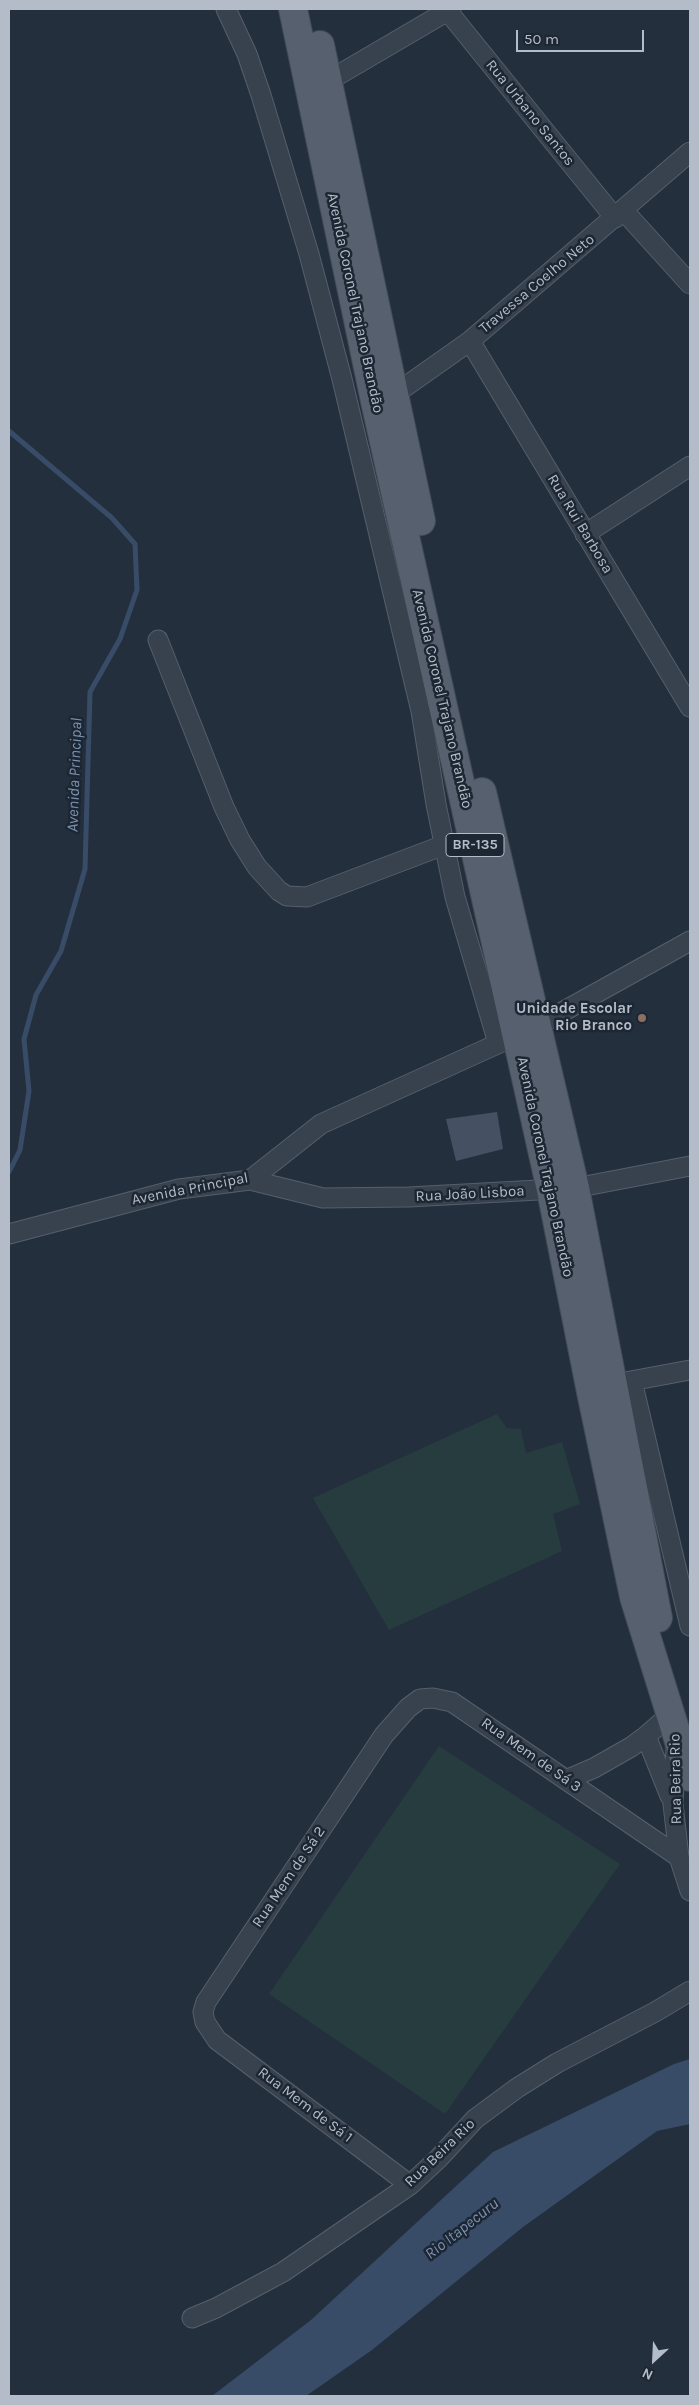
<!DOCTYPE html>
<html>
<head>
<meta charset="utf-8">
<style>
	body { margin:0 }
	#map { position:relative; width:699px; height:2405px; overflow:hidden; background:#242f3e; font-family:Karla,sans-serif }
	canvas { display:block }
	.frame { position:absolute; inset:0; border:10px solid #b4bcc9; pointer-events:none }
	.north { position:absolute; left:629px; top:2335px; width:50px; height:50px; -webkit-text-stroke:4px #1d2633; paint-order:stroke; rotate:205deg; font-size:14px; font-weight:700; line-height:20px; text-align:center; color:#b4bcc9 }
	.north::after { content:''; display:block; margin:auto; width:18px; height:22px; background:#b4bcc9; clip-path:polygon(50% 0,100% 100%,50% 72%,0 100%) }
	.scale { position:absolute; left:516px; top:30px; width:128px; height:22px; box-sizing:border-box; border:2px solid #b4bcc9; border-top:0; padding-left:6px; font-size:15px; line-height:18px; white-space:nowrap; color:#b4bcc9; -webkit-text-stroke:4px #1d2633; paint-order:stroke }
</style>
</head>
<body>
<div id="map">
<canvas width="699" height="2405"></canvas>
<div class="frame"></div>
<div class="north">N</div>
<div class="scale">50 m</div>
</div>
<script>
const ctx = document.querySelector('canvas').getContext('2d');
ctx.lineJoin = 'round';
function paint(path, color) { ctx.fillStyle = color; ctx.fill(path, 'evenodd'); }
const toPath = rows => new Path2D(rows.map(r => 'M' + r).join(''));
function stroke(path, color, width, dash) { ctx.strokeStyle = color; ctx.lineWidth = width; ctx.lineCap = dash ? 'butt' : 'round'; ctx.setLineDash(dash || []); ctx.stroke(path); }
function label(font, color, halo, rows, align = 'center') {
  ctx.font = font + ' Karla,sans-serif'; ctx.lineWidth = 5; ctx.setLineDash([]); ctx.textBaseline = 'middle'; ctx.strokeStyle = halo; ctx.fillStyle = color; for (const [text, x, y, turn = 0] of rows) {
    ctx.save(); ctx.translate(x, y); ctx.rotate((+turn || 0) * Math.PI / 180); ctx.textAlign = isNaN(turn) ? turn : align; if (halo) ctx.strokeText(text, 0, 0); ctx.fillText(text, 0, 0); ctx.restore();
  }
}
const green = toPath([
	[497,1414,507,1428,521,1429,526,1453,562,1442,580,1504,553,1514,562,1551,389,1630,313,1498],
	[439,1746,620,1864,445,2114,269,1994]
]);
const water = toPath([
	[690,2059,690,2124,657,2131,523,2227,372,2350,306,2396,212,2396,311,2320,493,2152,674,2064]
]);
const stream = toPath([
	[9,431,112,518,135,544,137,590,120,639,90,692,85,869,61,951,36,995,24,1039,29,1091,20,1150,9,1172]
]);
const building = toPath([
	[497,1112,503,1149,456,1161,446,1119]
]);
const street = toPath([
	[226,9,247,54,261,95,309,254,342,379,421,711,436,804,455,897,498,1043],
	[446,9,615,218],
	[328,81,451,9],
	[623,210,690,284],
	[470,341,690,707],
	[385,401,470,341,690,152],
	[585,534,690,466],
	[158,640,224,807,240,840,257,867,279,891,287,896,307,897,444,845],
	[250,1180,323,1198,409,1197,575,1188,690,1166],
	[9,1234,179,1189,250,1180,321,1124,537,1026,690,941],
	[632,1381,690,1626],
	[620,1383,690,1370],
	[646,1736,670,1796],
	[676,1747,673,1804,679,1857,690,1891],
	[566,1780,594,1768,631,1747,646,1736,671,1714],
	[410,2185,217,2040,205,2022,203,2012,206,2002,384,1735,408,1708,420,1699,433,1698,452,1702,679,1857],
	[192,2318,216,2308,283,2272,410,2185,438,2159,475,2119,517,2088,557,2063,655,2012,690,1991]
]);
const primary = toPath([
	[293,9,376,406,551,1190,591,1392,634,1597,690,1777],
	[320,45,421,521],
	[482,792,575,1188,658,1618]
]);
const markers = [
	[642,1018,5,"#8d6e63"]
];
const shields = [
	[475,845,58]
];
const shieldNames = [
	["BR-135",475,845]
];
const streetNames = [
	["Rua Urbano Santos",530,113,51],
	["Travessa Coelho Neto",537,284,-40],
	["Avenida Coronel Trajano Brandão",355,303,78],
	["Rua Rui Barbosa",580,524,59],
	["Avenida Coronel Trajano Brandão",442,699,77],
	["Avenida Coronel Trajano Brandão",545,1167,78],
	["Avenida Principal",190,1189,-11],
	["Rua João Lisboa",470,1194,-3],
	["Rua Mem de Sá 3",531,1755,35],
	["Rua Beira Rio",676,1779,-91],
	["Rua Mem de Sá 2",289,1877,-56],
	["Rua Mem de Sá 1",305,2105,37],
	["Rua Beira Rio",440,2153,-44]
];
const poiNames = [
	["Unidade Escolar",632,1009],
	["Rio Branco",632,1026]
];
const waterNames = [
	["Avenida Principal",75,775,-88],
	["Rio Itapecuru",462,2229,-38]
];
paint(green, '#263c3f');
paint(water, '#394c67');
stroke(stream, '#394c67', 5);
paint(building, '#455162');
stroke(street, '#565f6c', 21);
stroke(primary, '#414a57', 30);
stroke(street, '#38414e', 19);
stroke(primary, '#56606e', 28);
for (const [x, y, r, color] of markers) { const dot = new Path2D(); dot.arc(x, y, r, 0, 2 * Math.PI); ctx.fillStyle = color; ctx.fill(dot); stroke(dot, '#1d2633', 2); }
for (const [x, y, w] of shields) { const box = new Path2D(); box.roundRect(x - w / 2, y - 11.5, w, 23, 4); ctx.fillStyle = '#1d2633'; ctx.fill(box); stroke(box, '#b4bcc9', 1); }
label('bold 14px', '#b4bcc9', null, shieldNames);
label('15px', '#b4bcc9', '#1d2633', streetNames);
label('bold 15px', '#b4bcc9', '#1d2633', poiNames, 'right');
label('italic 16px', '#7c92b1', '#1d2633', waterNames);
</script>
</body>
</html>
